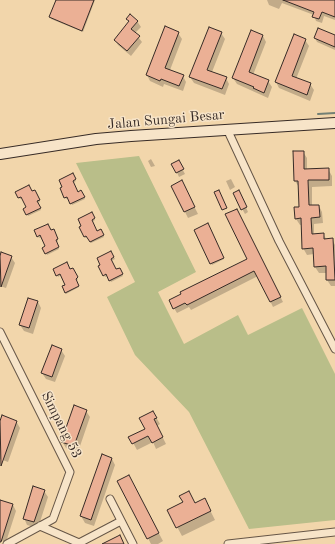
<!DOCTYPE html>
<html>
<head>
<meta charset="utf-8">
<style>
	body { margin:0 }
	canvas { display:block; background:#f2d6ab }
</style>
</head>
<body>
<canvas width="335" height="544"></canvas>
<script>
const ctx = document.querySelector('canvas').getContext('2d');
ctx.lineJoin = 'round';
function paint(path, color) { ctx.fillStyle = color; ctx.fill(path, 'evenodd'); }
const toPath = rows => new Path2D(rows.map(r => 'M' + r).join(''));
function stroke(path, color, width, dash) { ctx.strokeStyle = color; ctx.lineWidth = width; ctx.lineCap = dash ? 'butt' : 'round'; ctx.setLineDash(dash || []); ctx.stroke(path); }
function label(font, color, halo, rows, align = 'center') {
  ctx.font = font + ' "Old Standard TT",serif'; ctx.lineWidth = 3; ctx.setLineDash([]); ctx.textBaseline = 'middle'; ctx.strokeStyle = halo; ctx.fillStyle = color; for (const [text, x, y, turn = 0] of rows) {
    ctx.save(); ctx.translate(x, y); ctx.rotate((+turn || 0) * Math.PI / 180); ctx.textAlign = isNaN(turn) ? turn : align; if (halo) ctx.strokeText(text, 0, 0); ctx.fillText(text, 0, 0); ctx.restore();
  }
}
const green = toPath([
	[139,156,196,272,158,292,184,344,238,315,248,335,302,308,335,374,335,520,249,529,189,412,135,355,107,297,135,282,76,163]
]);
const shadow = toPath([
	[57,0,95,0,83,32,51,19,50,17],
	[267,0,335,0,335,20,324,16,322,23,316,21,314,15,282,3,279,9,269,5],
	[128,19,137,21,141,27,135,33,142,42,131,56,118,45,115,40,130,22],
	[165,28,178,33,182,39,170,70,183,76,186,82,183,91,164,84,163,87,150,81,147,75],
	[221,33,225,39,212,72,226,78,229,84,225,95,194,83,190,77],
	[294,35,305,40,309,46,296,79,310,84,314,90,310,101,279,88,276,82],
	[263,36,266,42,253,75,268,81,272,87,268,98,237,84,233,78],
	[335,36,335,50,317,42,315,38],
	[303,152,307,158,307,170,328,169,332,176,332,186,312,187,312,206,319,206,322,212,323,223,314,224,314,235,323,234,327,240,332,239,335,245,335,286,331,286,327,280,327,273,319,273,315,267,314,254,307,255,303,248,302,225,300,225,296,219,300,207,299,187,295,181],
	[151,159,155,166,151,167,148,161],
	[178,161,185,174,179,177,173,164],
	[73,175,76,181,73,183,78,193,81,192,85,199,72,205,69,198,66,199,61,189],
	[231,179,235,187,230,190,226,181],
	[172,186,185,188,198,214,188,218],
	[16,192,35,193,40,202,37,203,41,210,28,216,25,210,28,208,23,198,20,199],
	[234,194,240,194,248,212,245,214],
	[92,213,95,220,92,222,97,232,100,230,104,237,91,243,88,237,85,238,85,236],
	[239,215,283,302,273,307,258,276,191,310,189,307,177,313,174,308,249,259],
	[207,224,224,259,212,265,195,230],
	[35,231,54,232,58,241,56,242,59,249,47,255,43,248,47,247,42,237,39,238],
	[111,252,115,259,111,261,116,271,119,269,123,276,111,282,107,276,105,277,104,275,102,265],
	[2,253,11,257,15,263,6,288,0,286,0,259],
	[73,269,78,279,76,281,79,287,66,294,63,287,66,285,61,275,58,277,55,270,70,270],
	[38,302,41,308,33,334,24,331,20,325],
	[61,350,65,356,55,382,46,379,42,373],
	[86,411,90,417,78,452,66,448,62,441],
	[153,412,160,424,157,426,166,444,156,449,153,442,137,450,130,437,146,429],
	[2,417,16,421,20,428,8,462,0,459,0,424],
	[112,459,115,465,94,526,85,523,81,516],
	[133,485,163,541,158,544,151,544,148,538],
	[44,491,48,497,38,528,27,525,24,518],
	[195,504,209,508,215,520,182,536,168,510],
	[13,505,16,511,6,542,0,540,0,506]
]);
const stream = toPath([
	[318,114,335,113]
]);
const building = toPath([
	[56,0,94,0,82,31,49,17,56,0],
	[283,0,335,0,335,17,322,12,319,19,312,17,314,12,283,0],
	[130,14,138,21,131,29,140,36,127,51,114,40,129,21,126,19,130,14],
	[165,26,179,32,165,68,184,75,179,86,161,79,160,81,146,75,165,26],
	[209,27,222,32,207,70,227,77,222,89,189,77,209,27],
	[318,28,335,35,335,47,314,38,318,28],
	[251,30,263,35,249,72,269,80,264,93,253,88,254,87,232,78,251,30],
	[294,34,306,39,292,76,311,83,307,95,275,82,294,34],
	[293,151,304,151,304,169,329,168,329,180,308,180,309,205,319,205,320,217,311,218,312,234,324,233,324,239,333,238,335,280,326,280,326,266,314,267,313,248,302,249,301,218,295,219,294,207,299,207,298,181,294,181,293,151],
	[179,160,184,169,176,173,171,164,179,160],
	[73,173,76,179,73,181,78,192,81,190,85,197,70,204,67,197,64,198,60,188,62,187,59,180,73,173],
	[182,180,195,207,184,212,171,186,182,180],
	[29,185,32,191,35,190,40,200,37,201,41,208,26,215,23,209,26,207,21,197,18,198,15,192,29,185],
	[219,190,227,208,222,210,214,192,219,190],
	[239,190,247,207,241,210,233,193,239,190],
	[237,209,281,297,270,302,254,271,187,305,185,303,173,309,169,300,181,294,180,292,247,259,225,214,237,209],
	[92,212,95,218,92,220,97,231,101,229,104,235,90,242,86,236,84,237,79,227,81,226,78,219,92,212],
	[208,223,224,258,210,264,194,230,208,223],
	[48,224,51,230,54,229,58,239,56,240,59,247,45,254,42,248,45,246,40,235,37,237,34,230,48,224],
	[111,251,114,257,111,259,116,269,120,268,123,274,109,281,106,274,103,276,98,266,100,265,97,258,111,251],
	[1,252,12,256,1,287,0,256,1,252],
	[67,262,70,269,73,268,78,277,76,279,79,286,65,293,62,286,65,285,60,274,56,276,53,269,67,262],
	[28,298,38,301,29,328,19,325,28,298],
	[52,345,62,349,52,377,41,373,52,345],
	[74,405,87,410,74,446,61,442,74,405],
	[153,411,157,418,154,419,163,437,152,443,148,436,132,444,128,437,145,429,139,418,153,411],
	[2,415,17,421,1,466,0,421,2,415],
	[102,454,112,458,91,520,80,516,102,454],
	[129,475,159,533,147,539,117,481,129,475],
	[33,486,45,490,34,522,23,519,33,486],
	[189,491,195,503,205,498,211,511,176,528,167,510,183,502,179,496,189,491],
	[0,500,13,504,1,542,0,542,0,500],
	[120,535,124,544,102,544,120,535]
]);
const street = toPath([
	[227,129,279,241,335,349],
	[0,332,70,472,53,519,7,544],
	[110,499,133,544],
	[40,526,79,543,121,521],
	[228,544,335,532]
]);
const secondary = toPath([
	[0,154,96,139,131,136,335,123]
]);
const streetNames = [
	["Jalan Sungai Besar",166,120,-5],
	["Simpang 53",61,425,63]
];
paint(green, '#b9be89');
paint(shadow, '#0003');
stroke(stream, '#738075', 2);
paint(building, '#ebb095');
stroke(building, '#372b26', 1);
stroke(street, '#665647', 9);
stroke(secondary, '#372b26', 12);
stroke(street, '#f7e4c8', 7);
stroke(secondary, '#f7e4c8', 10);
label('14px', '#372b26', '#f7e4c8', streetNames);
</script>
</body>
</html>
